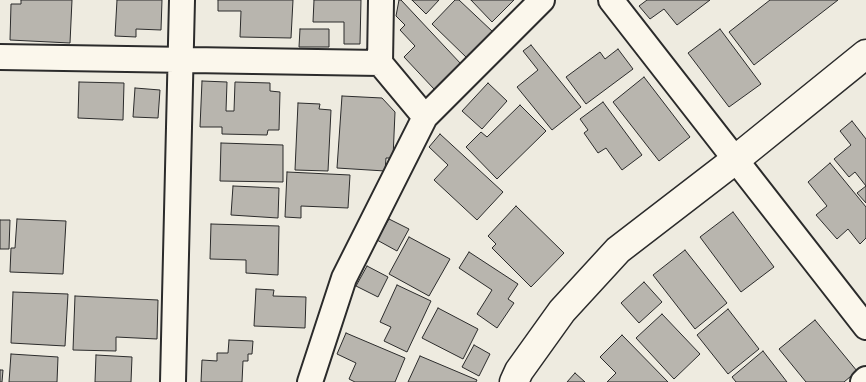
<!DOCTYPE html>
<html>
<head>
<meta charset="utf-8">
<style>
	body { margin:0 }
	canvas { display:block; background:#eeebe0 }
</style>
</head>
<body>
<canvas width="866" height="382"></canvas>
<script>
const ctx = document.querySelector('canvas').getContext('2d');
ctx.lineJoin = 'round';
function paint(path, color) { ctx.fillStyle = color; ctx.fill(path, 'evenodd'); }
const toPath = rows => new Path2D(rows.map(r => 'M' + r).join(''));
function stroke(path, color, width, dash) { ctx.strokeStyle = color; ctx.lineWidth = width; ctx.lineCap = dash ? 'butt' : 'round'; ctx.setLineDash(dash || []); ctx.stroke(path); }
const building = toPath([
	[21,0,72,0,70,43,10,40,11,4,21,4,21,0],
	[117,0,162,0,161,30,136,29,136,37,115,36,117,0],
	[218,0,293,0,291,38,240,37,241,11,218,11,218,0],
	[314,0,361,0,360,44,344,44,344,22,313,22,314,0],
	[399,0,401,0,461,64,434,89,404,57,415,46,400,30,405,25,396,16,399,0],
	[412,0,439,0,426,14,412,0],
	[455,0,459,0,493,32,467,58,432,24,455,0],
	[471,0,514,0,492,22,471,0],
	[647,0,710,0,677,25,664,9,650,19,639,6,647,0],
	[770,0,838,0,754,65,729,32,770,0],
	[300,29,329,29,329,47,299,47,300,29],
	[720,29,761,84,729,107,688,53,720,29],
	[531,45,581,107,552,130,517,87,538,70,523,51,531,45],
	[618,49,633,69,586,104,566,77,600,52,605,59,618,49],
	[644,77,690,137,659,161,613,102,644,77],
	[202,81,227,82,226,111,234,111,235,82,270,83,270,91,280,92,279,130,268,130,267,135,222,134,222,127,200,127,202,81],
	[79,82,124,83,123,120,78,118,79,82],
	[488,83,507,101,482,129,462,111,488,83],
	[135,88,160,90,158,118,133,117,135,88],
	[342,96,382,98,395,112,393,158,386,158,385,171,337,168,342,96],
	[603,102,642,155,622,170,606,148,598,153,584,133,588,130,580,119,603,102],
	[298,103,320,104,319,109,331,110,328,171,295,170,298,103],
	[520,105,546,131,497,179,466,147,481,132,487,137,520,105],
	[852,121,866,139,866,203,857,193,866,186,855,172,849,177,834,159,851,145,840,131,852,121],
	[440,134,503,192,477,220,434,180,448,165,429,147,440,134],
	[221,143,283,145,283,182,220,181,221,143],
	[830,163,866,207,866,238,860,244,848,229,837,239,816,215,827,206,808,182,830,163],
	[287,172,350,175,348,208,301,206,301,218,285,217,287,172],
	[233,186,279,188,278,218,231,215,233,186],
	[516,206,564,253,531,287,492,248,496,244,488,236,516,206],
	[733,212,774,267,741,292,700,237,733,212],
	[17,219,66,221,63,274,10,272,11,248,15,248,17,219],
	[389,219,409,229,397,251,377,240,389,219],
	[0,220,10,220,9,249,0,249,0,220],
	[211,224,279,226,278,275,246,273,246,260,210,259,211,224],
	[409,237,450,259,429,296,389,274,409,237],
	[685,250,727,303,695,329,653,275,685,250],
	[469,252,518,284,508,299,514,303,497,328,477,314,492,290,459,268,469,252],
	[367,266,388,277,378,297,356,286,367,266],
	[644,282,662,302,639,323,621,303,644,282],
	[397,285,431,301,407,352,384,341,391,327,380,322,397,285],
	[256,289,274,290,273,296,306,297,305,328,254,326,256,289],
	[13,292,68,294,65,346,11,343,13,292],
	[75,296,158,300,157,339,116,337,116,351,73,350,75,296],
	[438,308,478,329,463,359,422,338,438,308],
	[728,309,759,349,728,374,697,335,728,309],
	[662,314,700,354,674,379,636,338,662,314],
	[815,320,857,371,844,382,806,382,779,349,815,320],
	[346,333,405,358,395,382,355,382,349,379,356,363,337,354,346,333],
	[622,335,668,382,607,382,616,373,600,357,622,335],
	[229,340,253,341,252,354,248,354,248,361,243,361,242,382,201,382,202,360,217,361,217,353,228,353,229,340],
	[474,345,490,354,479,376,462,367,474,345],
	[763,351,787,382,736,382,732,377,763,351],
	[11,354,58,357,57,382,9,382,11,354],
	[96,355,132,357,131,382,95,382,96,355],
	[420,356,477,380,476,382,408,382,420,356],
	[0,370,3,370,2,382,0,382,0,370],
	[575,373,585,382,567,382,575,373]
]);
const minor = toPath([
	[381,0,380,63,425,117],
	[611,0,866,327],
	[0,57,380,63],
	[173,382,182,0],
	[310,382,344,278,425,117,542,0],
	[863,382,866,379]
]);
const tertiary = toPath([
	[514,382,519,371,562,311,618,250,735,160,866,54]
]);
paint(building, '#b8b5ae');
stroke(building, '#2b2b2b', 1);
stroke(minor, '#2b2b2b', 28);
stroke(tertiary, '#2b2b2b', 31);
stroke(minor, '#fbf7ec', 24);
stroke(tertiary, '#fbf7ec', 28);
</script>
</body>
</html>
